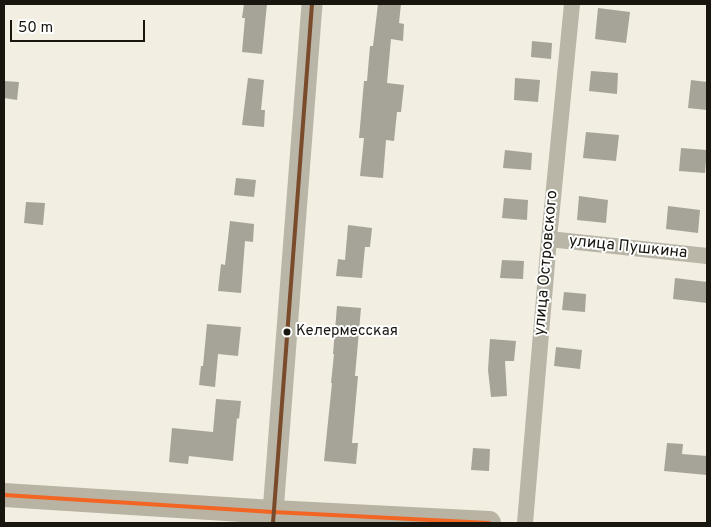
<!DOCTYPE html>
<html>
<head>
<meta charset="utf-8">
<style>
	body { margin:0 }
	#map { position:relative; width:711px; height:527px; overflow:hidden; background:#f3eee2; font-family:Overpass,sans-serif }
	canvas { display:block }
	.frame { position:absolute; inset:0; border:5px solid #18160e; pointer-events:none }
	.scale { position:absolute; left:10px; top:20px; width:135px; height:22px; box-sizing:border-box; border:2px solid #18160e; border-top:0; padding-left:6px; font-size:15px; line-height:18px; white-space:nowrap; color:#18160e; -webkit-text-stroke:4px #fff; paint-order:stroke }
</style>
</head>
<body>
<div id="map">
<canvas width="711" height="527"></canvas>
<div class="frame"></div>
<div class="scale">50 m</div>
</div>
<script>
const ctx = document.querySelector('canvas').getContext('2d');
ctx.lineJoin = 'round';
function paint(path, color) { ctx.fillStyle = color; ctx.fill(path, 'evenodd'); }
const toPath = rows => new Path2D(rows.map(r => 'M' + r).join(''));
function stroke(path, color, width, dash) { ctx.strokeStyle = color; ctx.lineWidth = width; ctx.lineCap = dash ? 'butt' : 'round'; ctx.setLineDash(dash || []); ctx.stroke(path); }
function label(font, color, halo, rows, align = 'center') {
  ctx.font = font + ' Overpass,sans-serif'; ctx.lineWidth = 4; ctx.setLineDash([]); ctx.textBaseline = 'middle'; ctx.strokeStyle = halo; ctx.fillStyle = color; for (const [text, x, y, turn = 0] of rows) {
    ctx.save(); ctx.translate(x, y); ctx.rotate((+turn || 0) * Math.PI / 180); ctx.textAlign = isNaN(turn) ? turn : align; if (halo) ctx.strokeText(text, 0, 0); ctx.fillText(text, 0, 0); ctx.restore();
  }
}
const building = toPath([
	[244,4,267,4,262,54,242,52,245,18,242,18],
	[378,4,401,4,399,23,404,24,403,41,391,39,387,83,404,85,401,112,397,112,394,141,386,140,383,178,360,176,364,138,359,138,364,81,367,81,370,46,373,46],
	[598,8,630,12,626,43,595,39],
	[532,41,552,43,551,59,531,57],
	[591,71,618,73,617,94,589,91],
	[248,78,264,80,261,110,265,110,264,127,242,125],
	[515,78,540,80,538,102,514,100],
	[691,80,707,82,707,110,688,108],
	[4,81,19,82,17,100,4,98],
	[586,132,619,135,616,161,583,158],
	[681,148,707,150,705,173,679,171],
	[505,150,532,153,531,170,503,168],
	[236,178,256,180,254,197,234,195],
	[579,196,608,200,606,223,577,220],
	[504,198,528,200,527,220,502,218],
	[26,202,45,203,43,225,24,223],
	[668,206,700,210,698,233,666,229],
	[230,221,254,224,253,242,245,241,241,293,218,291,221,264,225,265],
	[348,225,372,228,370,247,365,247,362,278,336,276,338,259,345,260],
	[502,260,524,261,523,279,500,278],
	[675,278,707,282,707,303,673,299],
	[564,292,586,294,585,312,562,310],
	[337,306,361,308,355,376,358,376,352,443,358,443,356,464,324,461,332,383,331,383,334,354,333,354],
	[207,324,241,327,238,356,218,354,215,387,199,385,201,366,203,366],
	[490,339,516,341,514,361,505,361,507,396,491,397,488,370],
	[556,347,582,350,580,369,554,366],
	[216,399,241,401,239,419,237,418,233,461,189,456,188,464,169,462,172,428,213,432],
	[667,443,683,444,682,454,707,456,707,475,664,471],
	[473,448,490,449,489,471,471,470]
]);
const minor = toPath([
	[549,239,707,256],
	[525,523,549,239,572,4]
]);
const tertiary = toPath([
	[273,512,312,4]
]);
const secondary = toPath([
	[4,495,273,512,489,523]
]);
const bus1 = toPath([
	[4,495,273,512,489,523]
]);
const bus2 = toPath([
	[273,523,312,4]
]);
const markers = [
	[287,332,4.5,"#18160e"]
];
const busNames = [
	["Келермесская",296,332]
];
const streetNames = [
	["улица Пушкина",628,248,6],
	["улица Островского",547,263,-85]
];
paint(building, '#a6a399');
stroke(minor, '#b9b5a7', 16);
stroke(tertiary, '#b9b5a7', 21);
stroke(secondary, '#b8b3a3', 24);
stroke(bus1, '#f26522', 4);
stroke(bus2, '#7a4b2a', 4);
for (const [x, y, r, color] of markers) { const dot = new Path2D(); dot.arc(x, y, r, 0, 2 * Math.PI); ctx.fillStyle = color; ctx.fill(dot); stroke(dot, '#fff', 2); }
label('15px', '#18160e', '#fff', busNames, 'left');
label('16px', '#18160e', '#fff', streetNames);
</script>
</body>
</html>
